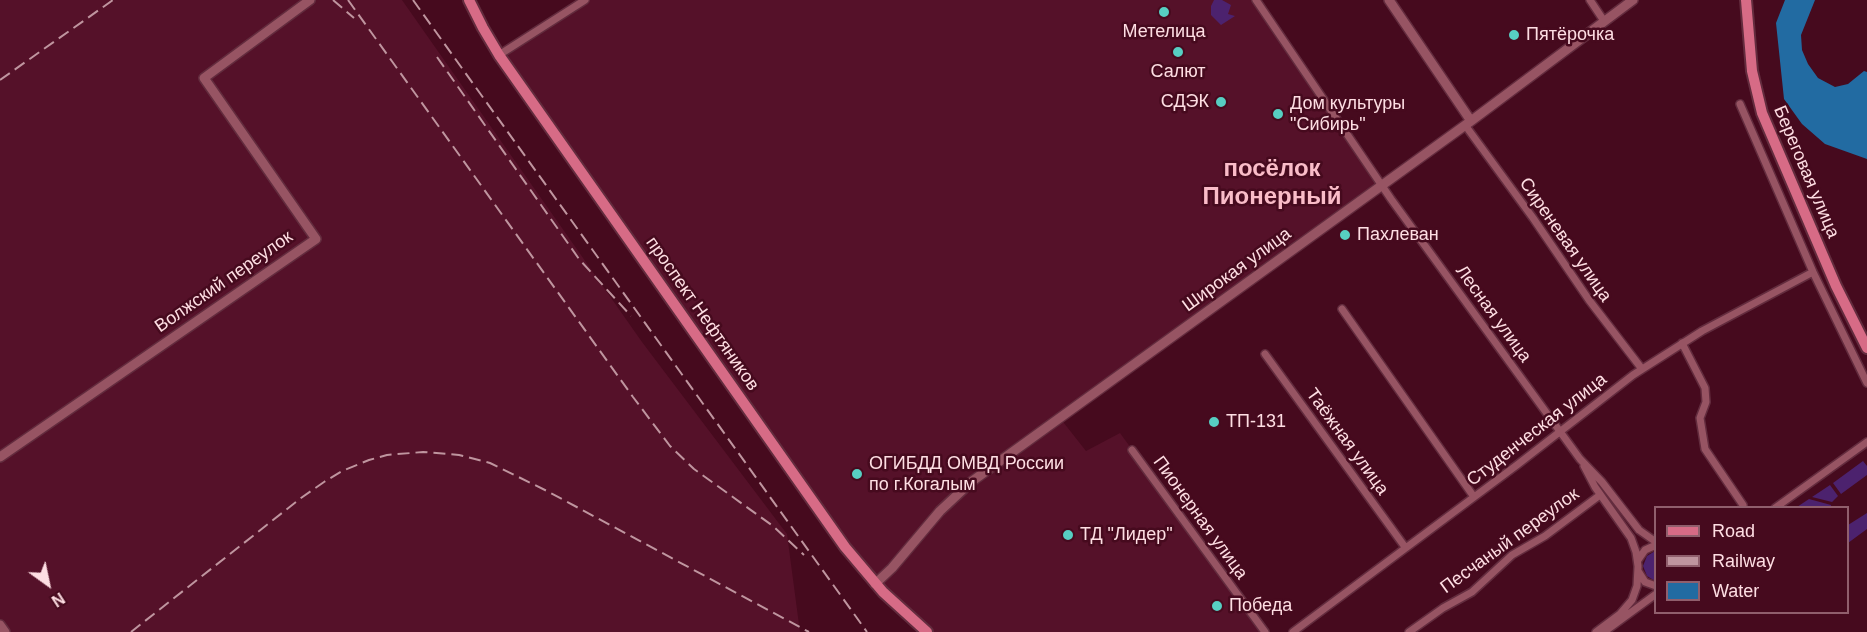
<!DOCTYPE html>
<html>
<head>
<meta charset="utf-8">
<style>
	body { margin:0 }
	#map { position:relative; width:1867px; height:632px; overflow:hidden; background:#460a1e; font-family:Helvetica,sans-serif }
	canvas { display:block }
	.legend { position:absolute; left:1654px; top:506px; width:195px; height:108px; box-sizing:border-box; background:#460a1e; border:2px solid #905f6d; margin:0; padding:8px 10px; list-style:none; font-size:18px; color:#fedee3 }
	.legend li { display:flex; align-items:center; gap:12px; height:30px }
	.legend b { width:30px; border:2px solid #905f6d }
	.north { position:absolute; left:18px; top:554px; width:60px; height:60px; -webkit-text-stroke:4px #460a1e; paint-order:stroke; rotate:147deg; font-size:16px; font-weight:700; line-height:24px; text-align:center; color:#fedee3 }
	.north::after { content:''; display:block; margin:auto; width:21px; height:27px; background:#fedee3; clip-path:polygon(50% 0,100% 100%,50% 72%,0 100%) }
</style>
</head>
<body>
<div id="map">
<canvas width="1867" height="632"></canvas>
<ul class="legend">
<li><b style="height:8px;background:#d76b86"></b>Road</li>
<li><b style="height:8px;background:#bf959f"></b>Railway</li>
<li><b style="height:16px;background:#226ba2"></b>Water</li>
</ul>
<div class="north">N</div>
</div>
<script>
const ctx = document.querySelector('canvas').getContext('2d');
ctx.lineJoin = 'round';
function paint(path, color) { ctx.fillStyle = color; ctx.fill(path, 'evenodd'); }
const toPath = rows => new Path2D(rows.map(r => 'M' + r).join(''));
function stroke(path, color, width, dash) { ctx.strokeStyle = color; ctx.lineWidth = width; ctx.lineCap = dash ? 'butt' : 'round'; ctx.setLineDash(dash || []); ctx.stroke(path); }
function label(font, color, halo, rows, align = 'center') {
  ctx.font = font + ' Helvetica,sans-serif'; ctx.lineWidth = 5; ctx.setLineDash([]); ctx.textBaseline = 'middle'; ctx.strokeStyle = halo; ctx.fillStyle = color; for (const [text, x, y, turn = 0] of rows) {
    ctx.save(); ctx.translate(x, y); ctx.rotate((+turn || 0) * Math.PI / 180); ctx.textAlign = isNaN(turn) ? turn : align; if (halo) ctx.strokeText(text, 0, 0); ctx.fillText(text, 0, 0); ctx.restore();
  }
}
const built = toPath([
	[0,0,402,0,642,342,787,534,800,632,5,632,0,625],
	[585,0,1256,0,1381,186,1060,418,1086,451,1120,433,1265,632,927,632,883,592,499,55]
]);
const green = toPath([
	[1214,0,1222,0,1231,5,1228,14,1235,16,1221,25,1211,15,1211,6],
	[1863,461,1867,466,1867,475,1841,494,1833,483],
	[1830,485,1838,496,1832,502,1812,497],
	[1809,499,1831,505,1831,507,1797,507],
	[1867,513,1867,529,1848,543,1848,525],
	[1655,551,1655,581,1647,576,1643,566,1647,556]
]);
const water = toPath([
	[1785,0,1815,0,1801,35,1802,50,1808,64,1818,78,1835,87,1848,84,1864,71,1867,72,1867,159,1825,144,1802,124,1784,99,1776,23]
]);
const minor = toPath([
	[1256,0,1391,199,1580,459,1602,482,1639,530,1656,542],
	[1590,0,1604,21],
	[499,55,585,0],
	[1740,104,1813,272,1867,383],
	[1465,125,1533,218,1589,300,1642,369],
	[1342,309,1474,497],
	[1682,343,1705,388,1706,402,1700,418,1705,449,1743,505],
	[1265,354,1405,547],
	[1132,450,1265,632],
	[1584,466,1595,487,1631,538,1636,552,1638,566],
	[1775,508,1867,442],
	[1638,560,1645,550,1656,545],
	[1638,571,1645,582,1656,586],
	[1293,632,1517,465,1633,375,1702,331,1813,272],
	[1409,632,1443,608,1472,592,1512,555,1545,536,1600,495],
	[1596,632,1620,614,1632,600,1637,586,1638,567],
	[1604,632,1656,594]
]);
const tertiary = toPath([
	[1389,0,1471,121],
	[0,457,316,239,204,78,310,0],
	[875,584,892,568,940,511,971,482,1471,121,1633,0],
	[0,625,5,632]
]);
const secondary = toPath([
	[469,0,483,28,499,55,845,547,883,592,927,632],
	[1746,0,1752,71,1762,113,1836,286,1867,348]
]);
const rail = toPath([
	[333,0,354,18],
	[348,0,633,397,670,446,694,469,773,526,804,555],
	[413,0,867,632],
	[437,57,579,259,631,316],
	[0,80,113,0],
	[131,632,301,498,324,482,342,471,369,460,387,455,423,452,459,455,490,463,547,491,809,632]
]);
const markers = [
	[1164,12,6,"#57cec2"],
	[1514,35,6,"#57cec2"],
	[1178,52,6,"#57cec2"],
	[1221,102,6,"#57cec2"],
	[1278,114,6,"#57cec2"],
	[1345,235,6,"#57cec2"],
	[1214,422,6,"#57cec2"],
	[857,474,6,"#57cec2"],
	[1068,535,6,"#57cec2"],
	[1217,606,6,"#57cec2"]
];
const poiNames = [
	["Метелица",1164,32,"center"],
	["Пятёрочка",1526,35],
	["Салют",1178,72,"center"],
	["СДЭК",1209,102,"right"],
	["Дом культуры",1290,104],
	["\"Сибирь\"",1290,125],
	["Пахлеван",1357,235],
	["ТП-131",1226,422],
	["ОГИБДД ОМВД России",869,464],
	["по г.Когалым",869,485],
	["ТД \"Лидер\"",1080,535],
	["Победа",1229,606]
];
const streetNames = [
	["Береговая улица",1806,172,67],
	["Сиреневая улица",1565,240,55],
	["Широкая улица",1237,270,-36],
	["Волжский переулок",224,282,-35],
	["проспект Нефтяников",702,314,55],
	["Лесная улица",1493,314,54],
	["Студенческая улица",1537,430,-38],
	["Таёжная улица",1347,442,54],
	["Пионерная улица",1200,518,54],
	["Песчаный переулок",1510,541,-36]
];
const districtNames = [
	["посёлок",1272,169],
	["Пионерный",1272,197]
];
paint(built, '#551129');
paint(green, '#4c226e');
paint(water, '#226ba2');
stroke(minor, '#632c3e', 10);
stroke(tertiary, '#632c3e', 12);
stroke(secondary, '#632c3e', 14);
stroke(minor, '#975463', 7);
stroke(tertiary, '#975463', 9);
stroke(secondary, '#d76b86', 10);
stroke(rail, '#bf959f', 2, [12, 6]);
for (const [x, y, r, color] of markers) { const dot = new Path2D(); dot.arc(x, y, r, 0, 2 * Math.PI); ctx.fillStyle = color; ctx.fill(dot); stroke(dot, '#460a1e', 2); }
label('18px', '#fedee3', '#460a1e', poiNames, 'left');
label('18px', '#fedee3', '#460a1e', streetNames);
label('bold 24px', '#fabcc8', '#460a1e', districtNames);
</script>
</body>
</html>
